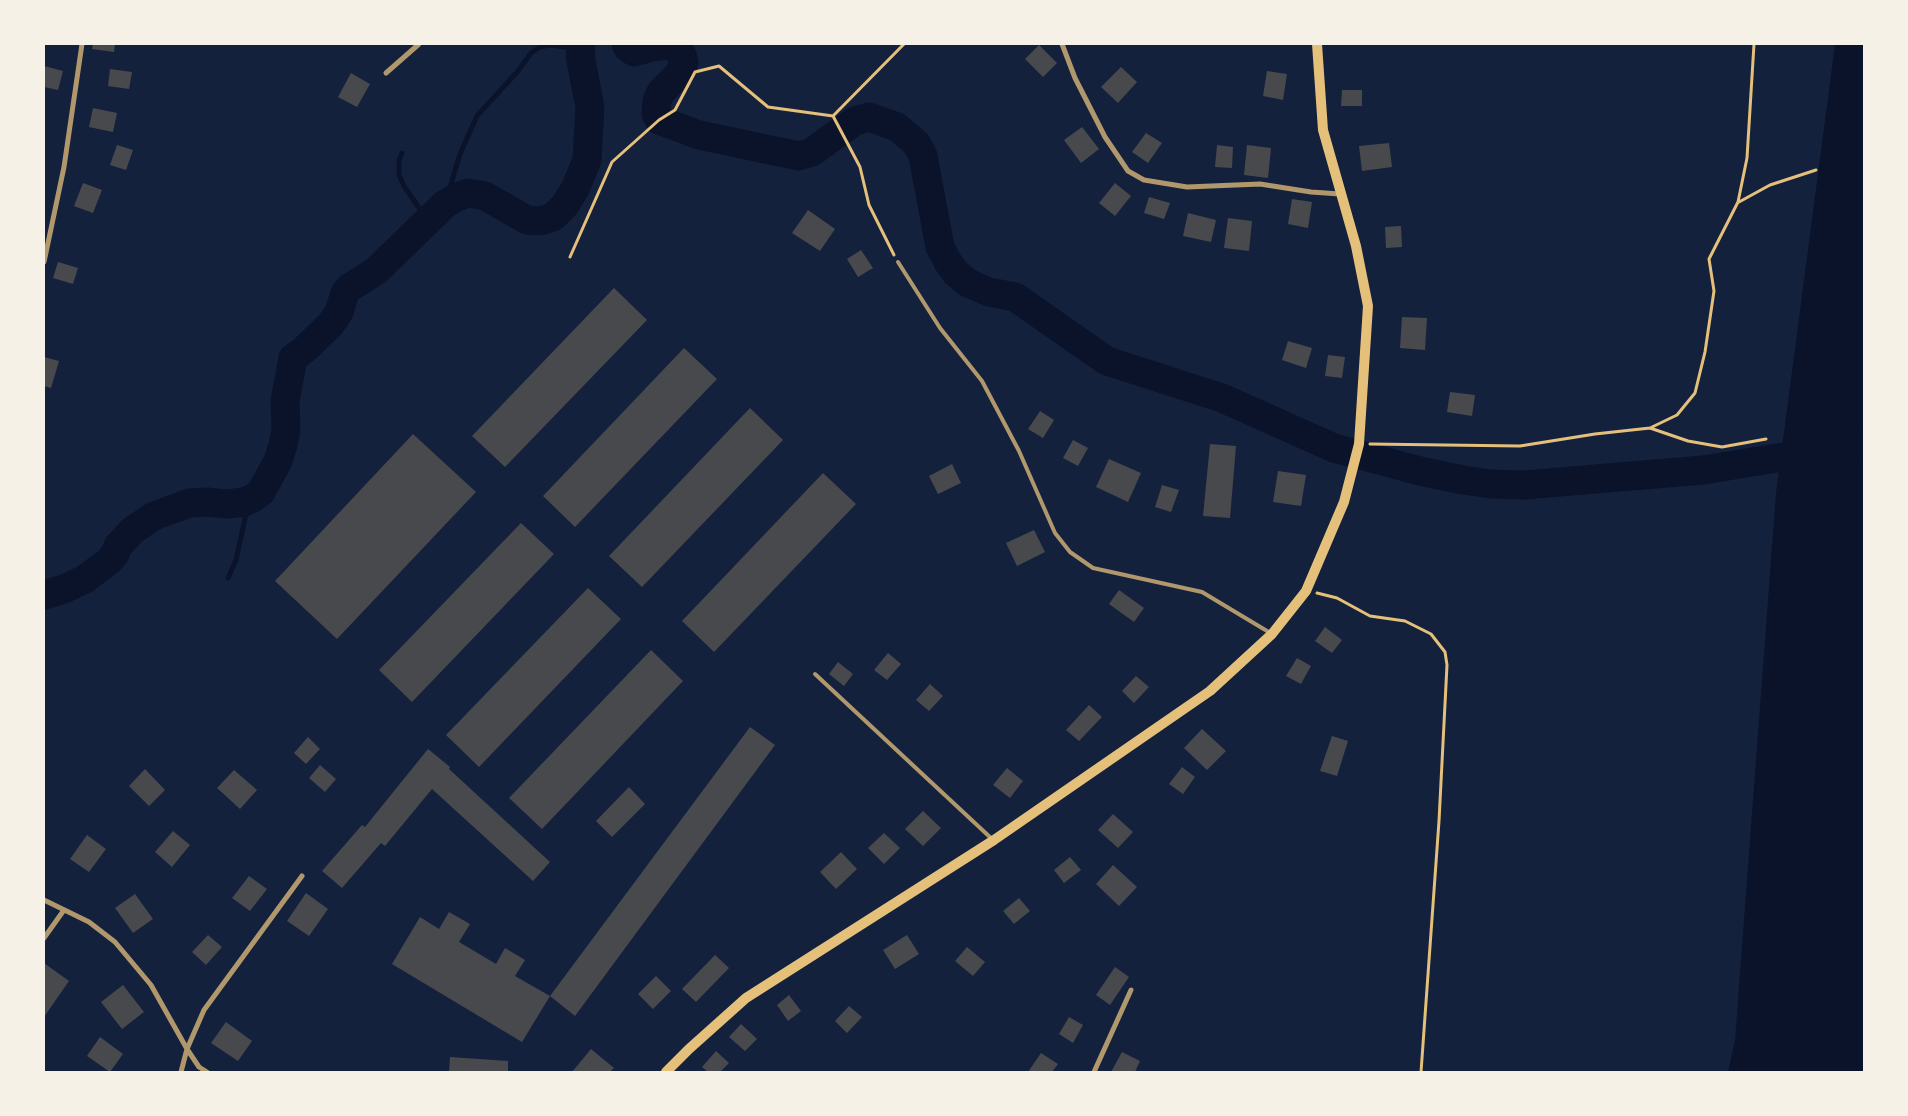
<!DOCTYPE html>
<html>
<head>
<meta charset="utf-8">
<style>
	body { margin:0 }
	#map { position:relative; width:1908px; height:1116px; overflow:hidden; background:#14213d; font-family:"Roboto Condensed",sans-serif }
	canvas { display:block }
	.frame { position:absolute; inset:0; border:45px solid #f6f1e7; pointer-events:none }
</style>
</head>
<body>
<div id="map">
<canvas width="1908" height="1116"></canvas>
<div class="frame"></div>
</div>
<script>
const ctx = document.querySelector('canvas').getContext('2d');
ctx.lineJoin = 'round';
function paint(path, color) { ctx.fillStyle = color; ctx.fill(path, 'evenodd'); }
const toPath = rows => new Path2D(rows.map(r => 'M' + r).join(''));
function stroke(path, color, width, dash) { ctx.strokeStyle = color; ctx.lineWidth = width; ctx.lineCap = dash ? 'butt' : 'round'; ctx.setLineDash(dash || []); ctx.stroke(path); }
const water = toPath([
	[1835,44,1864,44,1864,1072,1728,1072,1735,1040,1776,493]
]);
const stream = toPath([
	[675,49,679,44],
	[402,153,399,160,399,175,404,186,428,221],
	[445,204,460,154,477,116,518,71,531,53,540,47,550,45,579,49],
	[228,578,236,560,249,500]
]);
const river = toPath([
	[626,44,628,48,634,52,653,47,668,45,678,50,682,55,684,62,683,66,677,76,661,92,657,100,656,114,659,120,699,135,799,156,812,152,855,121,869,117,897,127,917,144,923,156,940,247,948,262,956,273,968,283,989,292,1015,297,1107,361,1222,398,1334,448,1420,471,1463,480,1491,484,1524,485,1703,470,1864,444],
	[44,595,64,589,85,579,109,561,115,554,118,546,133,530,154,516,189,503,207,502,227,504,244,502,253,498,261,492,278,461,283,445,286,430,285,401,293,358,305,349,331,324,339,312,345,293,349,288,376,271,445,204,457,197,468,193,485,196,527,220,540,221,553,217,565,205,575,189,587,160,590,107,580,56,581,44]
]);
const building = toPath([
	[93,44,115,44,114,52,92,49],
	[1039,45,1057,63,1043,77,1025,59],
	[44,66,63,71,58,90,44,87],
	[1121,67,1137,82,1118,103,1101,87],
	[110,69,132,72,129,89,108,86],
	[1267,71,1287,74,1283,100,1263,96],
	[351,73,370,84,357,107,338,97],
	[1342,90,1362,90,1362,106,1341,106],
	[93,108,117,113,113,132,89,127],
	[1082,127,1099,149,1081,163,1064,140],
	[1146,133,1162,143,1148,163,1132,152],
	[1389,143,1392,167,1362,171,1359,146],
	[117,145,133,150,126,170,110,165],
	[1217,145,1233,147,1232,168,1215,167],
	[1247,145,1271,148,1268,178,1244,175],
	[83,183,102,190,93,213,74,206],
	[1115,183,1131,196,1115,216,1099,203],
	[1149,197,1170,203,1164,219,1144,213],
	[1292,199,1312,202,1308,228,1288,224],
	[808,210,835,229,820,251,792,233],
	[1188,213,1216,220,1211,242,1183,236],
	[1228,218,1252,221,1249,251,1224,248],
	[1401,226,1402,247,1386,248,1385,227],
	[861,250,873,268,858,277,847,259],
	[58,262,78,268,73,284,53,278],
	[614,288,647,320,505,467,472,436],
	[1402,317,1427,318,1425,350,1400,348],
	[1288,341,1312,348,1306,368,1282,360],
	[684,348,717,379,575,527,543,496],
	[1328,355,1345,357,1342,378,1325,376],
	[44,357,59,361,51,388,44,386],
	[1450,392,1475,395,1472,416,1447,412],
	[750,408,783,440,642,587,609,556],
	[1040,411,1054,420,1043,438,1028,429],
	[413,434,476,492,337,639,275,581],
	[1073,440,1088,448,1078,466,1063,458],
	[1210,444,1236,446,1230,518,1203,516],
	[1109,459,1141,473,1128,502,1096,487],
	[952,464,961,483,938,494,929,476],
	[1278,471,1306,475,1301,506,1273,502],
	[823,473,856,504,714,652,682,621],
	[1162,485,1179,490,1171,512,1155,507],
	[521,523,554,554,412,702,379,670],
	[1034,530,1045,552,1017,566,1006,543],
	[588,588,621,619,479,767,446,735],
	[1119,590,1144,608,1134,622,1109,604],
	[1325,627,1342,640,1332,653,1315,641],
	[651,650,683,681,542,829,509,798],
	[888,653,901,664,887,680,874,670],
	[1297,658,1311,666,1301,684,1286,676],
	[838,662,853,674,844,686,829,674],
	[1136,676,1149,687,1134,703,1122,691],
	[930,684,943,696,929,711,916,700],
	[1089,705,1102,717,1079,741,1066,730],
	[750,727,775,745,575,1016,550,996],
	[1202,729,1226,751,1207,770,1184,748],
	[1332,736,1348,741,1337,776,1320,771],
	[308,737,320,749,306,764,294,753],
	[428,749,450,767,449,769,550,862,533,881,432,789,385,846,381,843,342,888,322,871,362,825,365,827],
	[320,765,336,779,325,792,309,778],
	[1182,767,1195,777,1183,794,1169,784],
	[1007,768,1023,781,1010,798,993,785],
	[145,769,165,790,149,806,129,786],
	[234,770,257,790,240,809,217,788],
	[629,787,645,804,612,837,596,821],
	[923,811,941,828,923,846,905,829],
	[1113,814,1133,832,1118,848,1098,830],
	[173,831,190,845,172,867,155,852],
	[884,833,900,848,884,864,868,848],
	[87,835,106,849,89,872,70,859],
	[841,852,857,869,836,889,820,872],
	[1070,857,1081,870,1064,883,1054,870],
	[1113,865,1137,887,1119,906,1096,884],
	[249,876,267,889,250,911,232,898],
	[306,893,328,909,309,936,287,921],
	[135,894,153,919,133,933,115,908],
	[1019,898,1030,911,1014,924,1003,911],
	[449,912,470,924,459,942,496,964,505,948,525,960,515,976,550,996,522,1042,392,964,420,917,439,929],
	[208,935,222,947,206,965,192,952],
	[907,935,919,954,895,969,883,950],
	[967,947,985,962,973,976,955,961],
	[715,955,729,968,696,1002,682,989],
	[44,963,69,981,44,1017],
	[1115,967,1129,977,1110,1005,1096,995],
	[656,976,671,991,653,1009,638,994],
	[123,985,144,1012,122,1029,101,1002],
	[789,995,801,1011,788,1021,777,1005],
	[849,1006,862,1017,847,1033,835,1021],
	[1069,1017,1083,1025,1073,1043,1059,1034],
	[226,1022,252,1041,238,1061,211,1043],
	[741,1024,757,1039,745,1051,729,1037],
	[100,1037,123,1054,110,1072,87,1056],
	[591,1049,614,1068,610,1072,572,1072],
	[716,1051,729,1063,720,1072,708,1072,702,1067],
	[1122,1052,1140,1061,1135,1072,1111,1072],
	[1041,1053,1058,1064,1052,1072,1028,1072],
	[450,1057,508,1061,508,1072,449,1072]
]);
const path = toPath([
	[1739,202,1770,185,1816,170],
	[894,255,869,205,860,167,833,116,904,44],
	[570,257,612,162,659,120,675,110,695,72,719,66,768,107,833,116],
	[1650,428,1688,441,1722,447,1766,439],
	[1370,444,1520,446,1595,434,1650,428,1677,415,1695,393,1705,352,1714,291,1709,259,1738,202,1747,158,1754,44],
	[1317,593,1337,598,1370,616,1405,621,1431,634,1445,652,1447,665,1439,821,1421,1072]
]);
const service = toPath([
	[898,262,940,328,982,381,1019,451,1055,533,1070,552,1093,568,1202,592,1272,634],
	[815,674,992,839]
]);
const minor = toPath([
	[1062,44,1075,78,1105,137,1128,171,1144,180,1187,187,1260,184,1311,192,1340,194],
	[386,73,419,44],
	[44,262,64,167,82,44],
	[44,900,89,922,115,942,151,985,187,1049,181,1072],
	[44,938,64,910],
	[207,1072,199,1067,187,1049,204,1010,302,876],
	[1094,1072,1131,990]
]);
const secondary = toPath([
	[666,1072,689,1049,746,998,994,840,1210,691,1272,634,1306,591,1344,502,1359,444,1368,306,1356,246,1323,130,1317,44]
]);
paint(water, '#0b132b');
stroke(stream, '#0b132b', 5);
stroke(river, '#0b132b', 29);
paint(building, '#48494c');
stroke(path, '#e5c07b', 3);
stroke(service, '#b1986c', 4);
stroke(minor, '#b1986c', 5);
stroke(secondary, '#e5c07b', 10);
</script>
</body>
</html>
